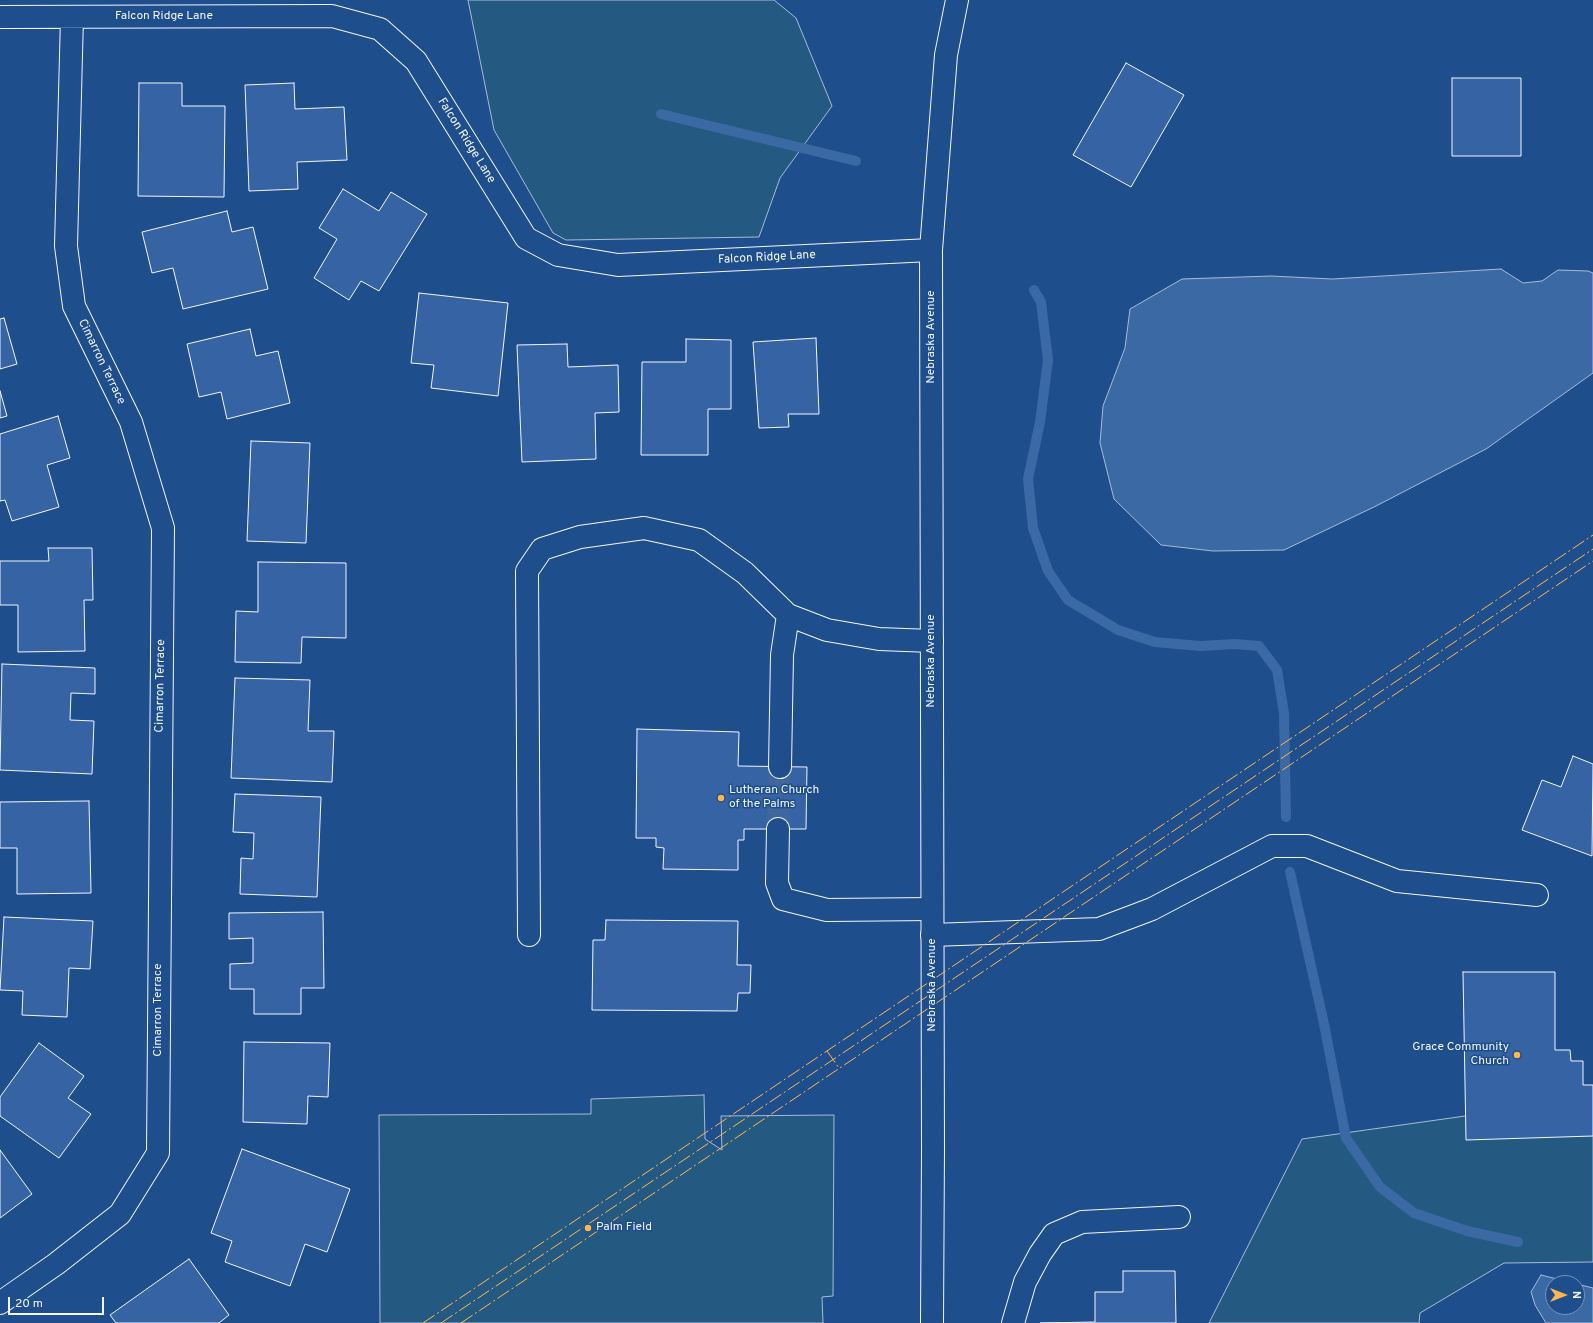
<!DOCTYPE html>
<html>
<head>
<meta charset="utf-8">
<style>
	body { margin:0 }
	#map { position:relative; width:1593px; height:1323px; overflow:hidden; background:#1f4e8c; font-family:Overpass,sans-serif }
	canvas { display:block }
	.north { position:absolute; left:1545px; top:1275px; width:40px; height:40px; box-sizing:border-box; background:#1f4e8c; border:1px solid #7391ba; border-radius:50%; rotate:90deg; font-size:11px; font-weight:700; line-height:16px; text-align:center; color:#f2f6ff }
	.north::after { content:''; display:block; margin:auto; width:14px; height:18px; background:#ffb74d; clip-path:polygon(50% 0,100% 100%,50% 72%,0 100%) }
	.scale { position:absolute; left:8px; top:1297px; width:96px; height:18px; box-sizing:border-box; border:2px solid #f2f6ff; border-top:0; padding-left:5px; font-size:12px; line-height:14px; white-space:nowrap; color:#f2f6ff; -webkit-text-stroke:3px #1f4e8c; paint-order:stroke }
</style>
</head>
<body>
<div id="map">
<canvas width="1593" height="1323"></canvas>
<div class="north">N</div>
<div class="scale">20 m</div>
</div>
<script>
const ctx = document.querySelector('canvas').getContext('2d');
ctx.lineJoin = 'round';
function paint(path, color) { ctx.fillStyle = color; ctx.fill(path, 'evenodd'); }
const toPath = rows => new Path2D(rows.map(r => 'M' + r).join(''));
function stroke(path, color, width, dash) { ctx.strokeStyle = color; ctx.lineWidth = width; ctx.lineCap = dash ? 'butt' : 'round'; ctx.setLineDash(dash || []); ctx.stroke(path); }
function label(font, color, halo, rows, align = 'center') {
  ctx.font = font + ' Overpass,sans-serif'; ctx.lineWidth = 3; ctx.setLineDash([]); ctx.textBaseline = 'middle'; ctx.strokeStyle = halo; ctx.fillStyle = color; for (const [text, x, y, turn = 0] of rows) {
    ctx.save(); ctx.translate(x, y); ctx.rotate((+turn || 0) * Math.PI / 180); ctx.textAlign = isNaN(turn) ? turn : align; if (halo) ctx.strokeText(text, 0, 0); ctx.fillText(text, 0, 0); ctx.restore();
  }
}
const green = toPath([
	[468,0,774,0,796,18,832,106,780,178,759,237,566,240,553,233,494,130,468,0],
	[704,1095,705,1139,722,1150,721,1116,834,1115,833,1296,822,1297,823,1323,380,1323,379,1115,591,1114,591,1099,704,1095],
	[1593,1098,1593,1262,1504,1263,1420,1313,1419,1323,1209,1323,1302,1139,1593,1098]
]);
const water = toPath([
	[1501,269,1523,283,1542,281,1558,270,1588,271,1593,273,1593,373,1486,449,1376,506,1284,550,1213,551,1161,545,1114,499,1100,443,1103,406,1125,348,1130,309,1182,279,1271,276,1332,279,1501,269],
	[1541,1275,1593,1288,1593,1323,1546,1323,1535,1305,1531,1292,1541,1275],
	[1553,1283,1577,1283,1577,1307,1553,1307,1553,1283]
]);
const stream = toPath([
	[661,114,856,161],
	[1034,290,1041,302,1048,360,1040,422,1028,479,1033,528,1048,571,1068,600,1118,630,1155,642,1200,646,1235,644,1259,646,1277,670,1284,713,1286,817],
	[1290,872,1324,1024,1346,1138,1380,1187,1414,1213,1467,1231,1518,1242]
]);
const building = toPath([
	[1126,63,1184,95,1131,187,1073,155,1126,63],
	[1452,78,1521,78,1521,156,1452,156,1452,78],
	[139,83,182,83,182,106,225,106,224,197,138,196,139,83],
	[294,83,295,109,344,107,347,160,297,162,298,189,249,191,245,85,294,83],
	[343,189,379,211,391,192,427,214,379,291,361,281,349,300,314,278,337,239,319,228,343,189],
	[227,211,232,232,253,227,268,289,183,309,173,268,152,273,142,232,227,211],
	[419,293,508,303,498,396,431,388,434,365,411,363,419,293],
	[4,318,17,364,0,369,0,319,4,318],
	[250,329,256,356,278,351,290,403,227,419,221,392,199,397,187,344,250,329],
	[816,338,819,414,788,414,789,427,759,428,753,342,816,338],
	[686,339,731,340,731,409,708,409,708,455,641,455,642,362,686,362,686,339],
	[567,344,568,367,618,365,619,412,595,413,596,459,522,462,517,345,567,344],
	[0,391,7,416,0,418,0,391],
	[58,416,70,458,47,465,59,507,12,521,5,500,0,501,0,434,58,416],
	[251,441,310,443,306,543,247,541,251,441],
	[48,548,92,548,93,600,84,600,85,651,18,652,18,605,0,605,0,561,49,561,48,548],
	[258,562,346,563,346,638,302,637,301,663,235,662,236,611,258,612,258,562],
	[2,664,95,668,95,694,71,693,70,720,94,721,92,774,0,770,2,664],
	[235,678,310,680,308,731,334,731,332,782,231,778,235,678],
	[637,729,739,732,738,766,807,767,806,829,744,829,744,840,738,840,738,870,663,869,664,848,656,847,656,838,636,838,637,729],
	[1573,756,1593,764,1592,856,1522,830,1542,780,1561,787,1573,756],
	[235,794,321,797,317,897,240,894,241,858,253,859,254,833,233,832,235,794],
	[89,801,91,893,17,894,17,848,0,848,0,802,89,801],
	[323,912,324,988,301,988,301,1014,254,1014,254,989,230,989,230,964,253,963,253,938,229,939,229,913,323,912],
	[4,917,93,921,90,969,69,968,67,1017,22,1015,23,991,0,990,4,917],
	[606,920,738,921,737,965,751,965,750,993,738,993,737,1011,592,1010,593,940,605,940,606,920],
	[1463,972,1555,972,1555,1050,1570,1050,1571,1061,1583,1061,1583,1085,1593,1085,1593,1136,1466,1140,1463,972],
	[244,1042,330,1043,328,1097,308,1096,307,1124,243,1122,244,1042],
	[39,1043,84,1076,68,1098,91,1114,59,1158,0,1116,0,1097,39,1043],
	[242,1149,350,1189,327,1252,305,1244,290,1286,225,1262,232,1241,211,1233,242,1149],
	[0,1150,32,1194,0,1218,0,1150],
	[189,1259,229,1315,219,1323,116,1323,110,1315,189,1259],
	[1123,1271,1175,1271,1176,1323,1040,1323,1095,1322,1095,1292,1123,1292,1123,1271]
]);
const minorTunnel = toPath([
	[778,829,780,767]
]);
const minor = toPath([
	[0,17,332,16,380,29,416,61,526,238,558,255,618,265,931,250],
	[780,767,782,655,788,615],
	[778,829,777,883,783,899,827,910,932,909],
	[529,935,527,571,542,549,580,537,644,528,699,540,745,573,788,615,827,630,879,639,932,641],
	[932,935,1099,929,1152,909,1272,846,1307,846,1397,881,1537,895],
	[0,1303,56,1264,120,1214,158,1153,163,528,131,422,74,306,66,246,72,17],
	[1013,1323,1025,1282,1040,1254,1054,1234,1082,1222,1179,1217]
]);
const major = toPath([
	[932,1323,933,1148,931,250,946,55,957,0]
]);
const power = toPath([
	[827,1051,839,1068],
	[423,1323,1593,535],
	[441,1323,1593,549],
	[461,1323,1593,561]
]);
const markers = [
	[721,798,4,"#ffb74d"],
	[1517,1055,4,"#ffb74d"],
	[588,1228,4,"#ffb74d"]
];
const streetNames = [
	["Falcon Ridge Lane",164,17],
	["Falcon Ridge Lane",466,141,58],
	["Falcon Ridge Lane",767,258,-3],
	["Nebraska Avenue",932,337,-90],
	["Cimarron Terrace",101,362,64],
	["Nebraska Avenue",932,661,-90],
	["Cimarron Terrace",161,686,-89],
	["Nebraska Avenue",933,985,-90],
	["Cimarron Terrace",159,1010,-90]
];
const poiNames = [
	["Lutheran Church",729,791],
	["of the Palms",729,805],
	["Grace Community",1509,1048,"right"],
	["Church",1509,1062,"right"],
	["Palm Field",596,1228]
];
paint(green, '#245a82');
stroke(green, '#a8bbd7', 1);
paint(water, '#3b69a3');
stroke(water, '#a8bbd7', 1);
stroke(stream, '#3b69a3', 10);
paint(building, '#3563a3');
stroke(building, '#f2f6ff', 1);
stroke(minorTunnel, '#3f679d', 22, [22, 11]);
stroke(minor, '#f2f6ff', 24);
stroke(major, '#f2f6ff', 24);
stroke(minor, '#1f4e8c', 22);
stroke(major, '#1f4e8c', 22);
stroke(power, '#ffb74d', 1, [14, 3, 2, 3]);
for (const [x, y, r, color] of markers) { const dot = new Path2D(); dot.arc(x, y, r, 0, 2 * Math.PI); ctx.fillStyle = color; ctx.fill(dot); stroke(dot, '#1f4e8c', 1.5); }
label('12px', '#f2f6ff', '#1f4e8c', streetNames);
label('12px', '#f2f6ff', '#1f4e8c', poiNames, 'left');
</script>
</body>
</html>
